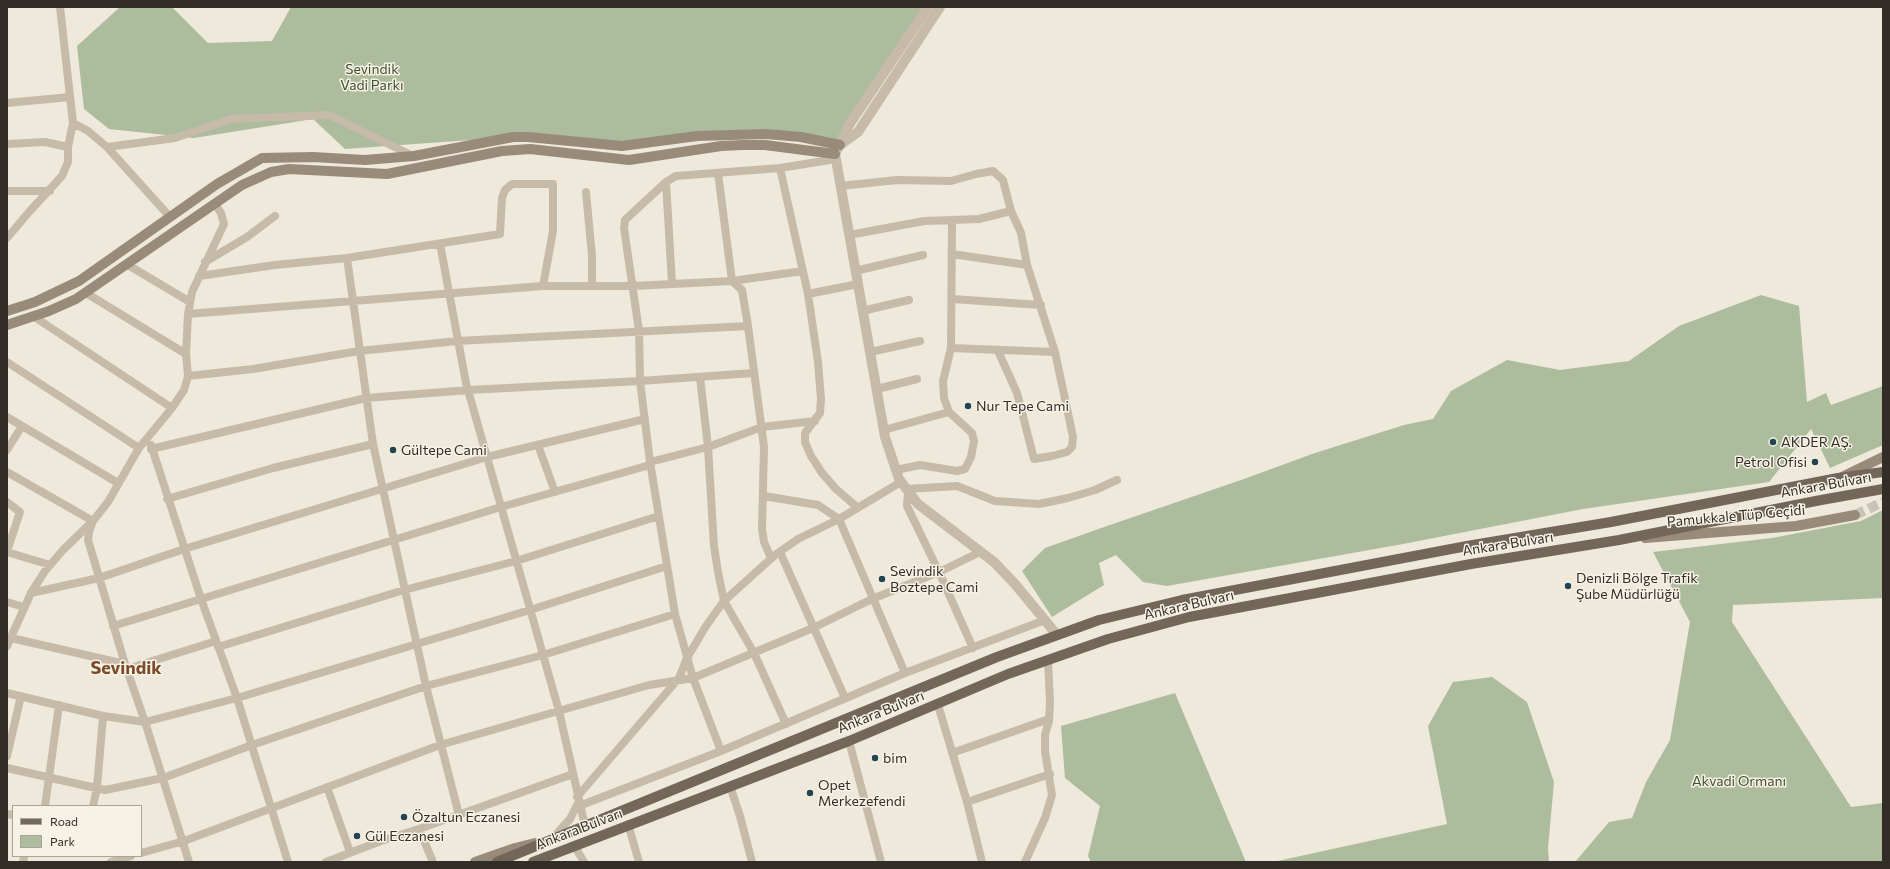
<!DOCTYPE html>
<html>
<head>
<meta charset="utf-8">
<style>
	body { margin:0 }
	#map { position:relative; width:1890px; height:869px; overflow:hidden; background:#efe9db; font-family:Commissioner,sans-serif }
	canvas { display:block }
	.frame { position:absolute; inset:0; border:8px solid #332d27; pointer-events:none }
	.legend { position:absolute; left:12px; top:805px; width:130px; height:52px; box-sizing:border-box; background:#f7f2e6; border:1px solid #a9a39a; margin:0; padding:5px 7px; list-style:none; font-size:12px; color:#332d27 }
	.legend li { display:flex; align-items:center; gap:8px; height:20px }
	.legend b { width:20px; border:1px solid #a9a39a }
</style>
</head>
<body>
<div id="map">
<canvas width="1890" height="869"></canvas>
<div class="frame"></div>
<ul class="legend">
<li><b style="height:5px;background:#73675a"></b>Road</li>
<li><b style="height:11px;background:#acbc9c"></b>Park</li>
</ul>
</div>
<script>
const ctx = document.querySelector('canvas').getContext('2d');
ctx.lineJoin = 'round';
function paint(path, color) { ctx.fillStyle = color; ctx.fill(path, 'evenodd'); }
const toPath = rows => new Path2D(rows.map(r => 'M' + r).join(''));
function stroke(path, color, width, dash) { ctx.strokeStyle = color; ctx.lineWidth = width; ctx.lineCap = dash ? 'butt' : 'round'; ctx.setLineDash(dash || []); ctx.stroke(path); }
function label(font, color, halo, rows, align = 'center') {
  ctx.font = font + ' Commissioner,sans-serif'; ctx.lineWidth = 3; ctx.setLineDash([]); ctx.textBaseline = 'middle'; ctx.strokeStyle = halo; ctx.fillStyle = color; for (const [text, x, y, turn = 0] of rows) {
    ctx.save(); ctx.translate(x, y); ctx.rotate((+turn || 0) * Math.PI / 180); ctx.textAlign = isNaN(turn) ? turn : align; if (halo) ctx.strokeText(text, 0, 0); ctx.fillText(text, 0, 0); ctx.restore();
  }
}
const green = toPath([
	[120,7,172,7,208,43,272,41,291,7,926,7,840,145,766,134,652,143,513,137,345,149,313,119,194,138,109,129,84,109,77,46],
	[1761,295,1799,306,1807,402,1826,393,1831,405,1883,386,1883,445,1830,468,1811,429,1769,482,1583,509,1403,544,1167,586,1143,582,1116,555,1099,563,1104,585,1052,617,1022,571,1045,548,1107,526,1244,479,1312,454,1404,425,1433,419,1451,391,1507,360,1560,370,1629,361,1679,326],
	[1883,510,1883,598,1733,605,1732,622,1851,807,1883,803,1883,862,1575,862,1609,822,1632,818,1646,782,1670,740,1690,622,1653,552,1772,538,1861,521],
	[1492,677,1527,702,1554,782,1548,848,1549,862,1273,862,1447,824,1428,726,1453,682],
	[1175,693,1246,862,1091,862,1088,856,1100,806,1065,778,1061,726]
]);
const secondaryTunnel = toPath([
	[1855,515,1883,502]
]);
const minor = toPath([
	[7,103,70,97],
	[73,123,88,131,107,147,170,217],
	[7,144,45,142,68,147],
	[107,147,175,138,231,119,329,115,413,156],
	[780,168,808,294,818,362,821,399,820,413,805,433,805,442,811,456,822,473,836,489,858,508],
	[718,173,732,281,742,290,748,326,764,447,762,529,764,542,771,558],
	[666,182,672,283],
	[840,186,897,180,951,181,976,174,993,171,1003,180,1011,211,1021,233,1027,265,1055,352],
	[7,191,50,191],
	[586,192,592,256,592,286],
	[849,235,924,221,979,219,1011,211],
	[7,238,29,212,62,176,68,162,68,147,73,123,60,7],
	[440,244,466,383,559,711,585,826],
	[952,254,1027,265],
	[347,258,373,444,426,686,459,815],
	[205,262,247,237,275,216],
	[128,265,190,302],
	[855,271,923,255],
	[199,276,275,265,347,258,500,234,502,198,505,190,512,184,553,184,553,231,543,286],
	[86,293,186,354],
	[808,294,858,284],
	[952,299,1041,305],
	[862,311,909,300],
	[188,314,543,286,633,286,732,281,803,271],
	[33,316,172,408],
	[951,348,1055,352,1073,437,1072,447,1067,452,1052,456,1034,459,1017,393,998,351],
	[870,352,920,341],
	[7,362,139,448],
	[188,376,253,369,359,351,457,341,748,326],
	[700,377,708,447,714,546,718,572,724,601,754,653,786,724],
	[877,389,917,379],
	[7,417,118,483],
	[884,430,949,412],
	[151,445,201,599,237,698,288,862],
	[538,445,555,492],
	[151,449,366,398,469,390,640,381,753,373],
	[7,450,22,426],
	[650,462,708,447,762,427,815,421],
	[896,470,920,465,957,471,965,469,971,457,974,441,972,433,949,412,944,398,943,381,951,348,952,221],
	[7,472,93,521,89,532,88,540,125,664,145,722,189,862],
	[906,489,957,486,995,501,1039,504,1068,498,1095,490,1117,480],
	[908,492,907,506,939,572,973,648],
	[764,496,818,505,839,519,905,673],
	[167,499,273,468,373,444],
	[7,502,20,512,7,551],
	[7,552,50,565],
	[780,552,845,698],
	[31,593,99,578,184,549,487,457,645,419],
	[7,602,24,607],
	[113,626,501,507,650,465],
	[11,638,125,664],
	[7,646,31,593,45,571,63,550,93,521,108,502,139,448,172,408,184,390,188,376,186,354,188,314,192,292,224,224,221,213,215,204],
	[218,647,404,590,516,561,659,516],
	[127,669,216,641],
	[7,693,103,716,145,722,237,698,530,610,667,566],
	[938,705,967,802,982,862],
	[849,741,881,862],
	[721,751,693,678,675,614,650,462,640,381,639,331,624,228,625,220,666,182,676,176,780,168,836,159],
	[952,753,1049,719],
	[7,756,21,696],
	[7,768,105,790,163,778,252,745,426,686,543,655,675,614],
	[730,786,740,816,752,862],
	[327,787,350,852],
	[577,797,679,678,687,658,706,626,724,601,775,555,798,539,839,519,901,482],
	[967,802,1050,774],
	[45,806,59,705],
	[93,806,97,788,103,716],
	[579,806,721,751,905,673,1045,620],
	[7,814,13,815],
	[628,824,639,862],
	[419,829,433,862],
	[552,839,570,819,578,803],
	[574,845,584,862],
	[141,853,184,841,440,745,649,685,693,678,813,628,872,599,939,572,980,552],
	[23,862,24,856],
	[111,862,131,856],
	[326,862,381,841,419,829,573,774],
	[1025,862,1045,818,1052,795,1045,751,1045,735,1049,721,1050,703,1048,660]
]);
const tertiary = toPath([
	[928,7,849,125,835,154,885,437,899,479,918,504,994,562,1015,584,1057,635],
	[840,145,858,132,940,7]
]);
const secondary = toPath([
	[7,311,35,302,79,281,217,184,262,158,313,157,365,160,414,156,513,137,528,137,622,146,697,136,766,134,801,137,840,145],
	[7,325,49,311,76,299,242,185,271,172,289,169,387,174,502,151,530,149,629,160,721,146,743,145,765,145,835,154],
	[1842,477,1883,457],
	[1645,538,1796,526,1855,515],
	[475,862,515,848,535,843]
]);
const primary = toPath([
	[497,862,997,657,1099,620,1182,600,1467,546,1611,522,1838,478,1883,472],
	[533,862,849,741,1008,674,1108,639,1189,617,1471,564,1619,540,1821,500,1883,489]
]);
const markers = [
	[968,406,4,"#214450"],
	[1773,442,4,"#214450"],
	[393,450,4,"#214450"],
	[1815,462,4,"#214450"],
	[882,579,4,"#214450"],
	[1568,586,4,"#214450"],
	[875,758,4,"#214450"],
	[810,793,4,"#214450"],
	[404,817,4,"#214450"],
	[357,836,4,"#214450"]
];
const parkNames = [
	["Sevindik",372,69],
	["Vadi Parkı",372,85],
	["Akvadi Ormanı",1739,781]
];
const poiNames = [
	["Nur Tepe Cami",976,406],
	["AKDER AŞ.",1781,442],
	["Gültepe Cami",401,450],
	["Petrol Ofisi",1807,462,"right"],
	["Sevindik",890,571],
	["Boztepe Cami",890,587],
	["Denizli Bölge Trafik",1576,578],
	["Şube Müdürlüğü",1576,594],
	["bim",883,758],
	["Opet",818,785],
	["Merkezefendi",818,801],
	["Özaltun Eczanesi",412,817],
	["Gül Eczanesi",365,836]
];
const streetNames = [
	["Ankara Bulvarı",1826,485,-10],
	["Pamukkale Tüp Geçidi",1736,516,-5],
	["Ankara Bulvarı",1508,544,-9],
	["Ankara Bulvarı",1189,605,-13],
	["Ankara Bulvarı",881,712,-22],
	["Ankara Bulvarı",579,829,-21]
];
const districtNames = [
	["Sevindik",126,668]
];
paint(green, '#acbc9c');
stroke(secondaryTunnel, '#c9c3b7', 10, [10, 5]);
stroke(minor, '#c5bba8', 8);
stroke(tertiary, '#c5bba8', 10);
stroke(secondary, '#998b7a', 10);
stroke(primary, '#73675a', 10);
for (const [x, y, r, color] of markers) { const dot = new Path2D(); dot.arc(x, y, r, 0, 2 * Math.PI); ctx.fillStyle = color; ctx.fill(dot); stroke(dot, '#f7f2e6', 1.5); }
label('14px', '#3d4f2e', '#f7f2e6', parkNames);
label('14px', '#332d27', '#f7f2e6', poiNames, 'left');
label('14px', '#332d27', '#f7f2e6', streetNames);
label('bold 18px', '#794b29', '#f7f2e6', districtNames);
</script>
</body>
</html>
